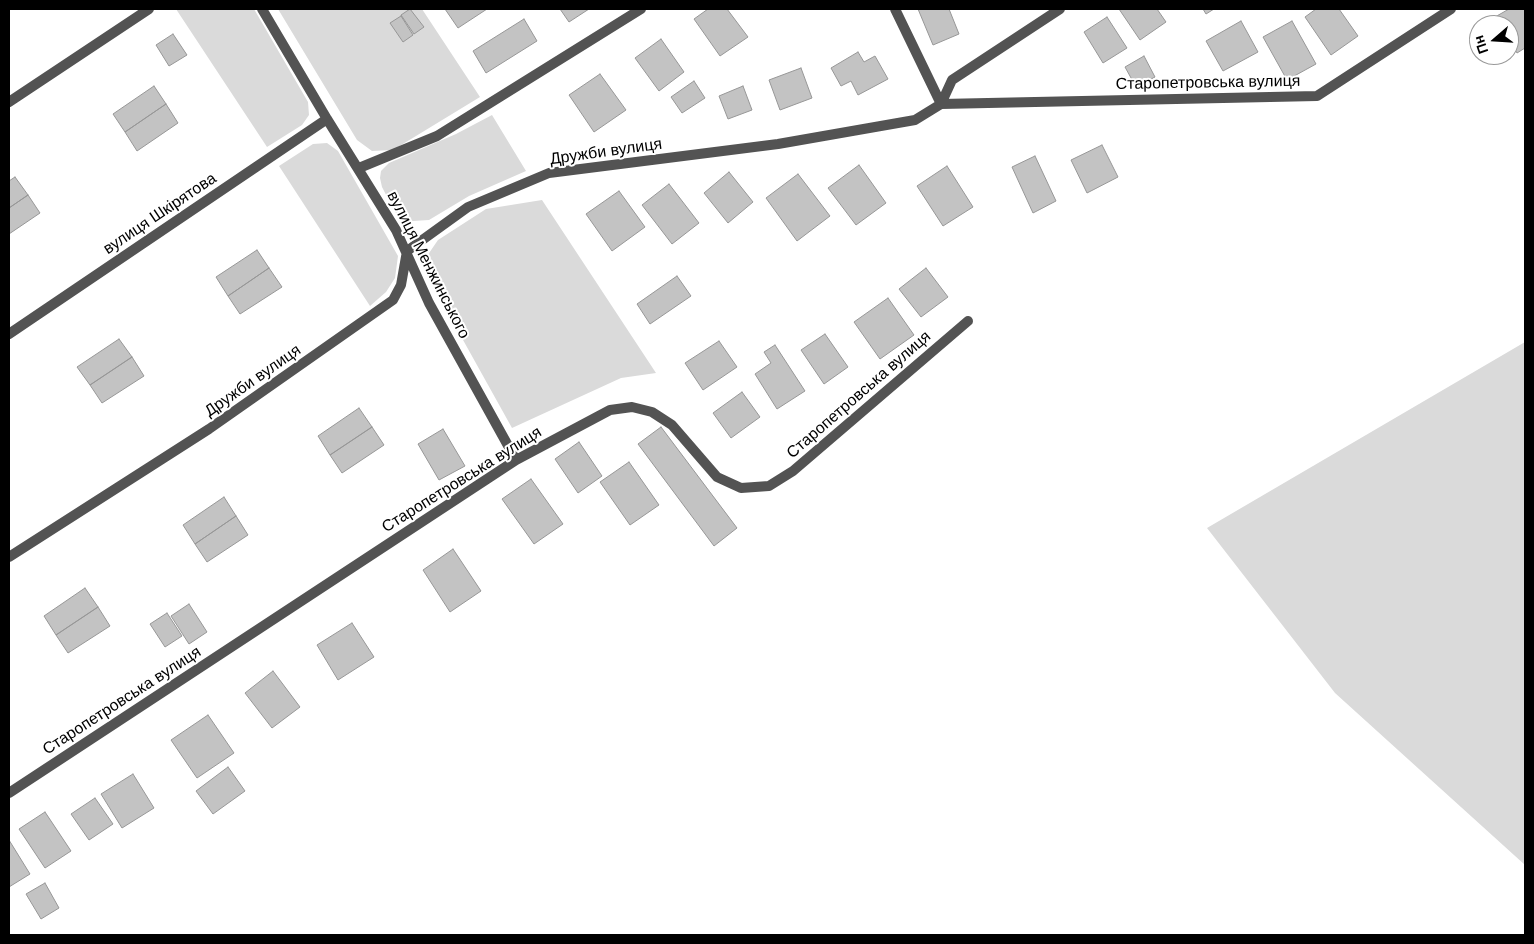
<!DOCTYPE html>
<html>
<head>
<meta charset="utf-8">
<style>
	body { margin:0 }
	#map { position:relative; width:1534px; height:944px; overflow:hidden; background:#fff; font-family:Arial,sans-serif }
	canvas { display:block }
	.frame { position:absolute; inset:0; border:10px solid #000; pointer-events:none }
	.north { position:absolute; left:1469px; top:15px; width:50px; height:50px; box-sizing:border-box; background:#fff; border:1px solid #999; border-radius:50%; rotate:251deg; font-size:14px; font-weight:700; line-height:20px; text-align:center; color:#000 }
	.north::after { content:''; display:block; margin:auto; width:18px; height:22px; background:#000; clip-path:polygon(50% 0,100% 100%,50% 72%,0 100%) }
</style>
</head>
<body>
<div id="map">
<canvas width="1534" height="944"></canvas>
<div class="frame"></div>
<div class="north">Пн</div>
</div>
<script>
const ctx = document.querySelector('canvas').getContext('2d');
ctx.lineJoin = 'round';
function paint(path, color) { ctx.fillStyle = color; ctx.fill(path, 'evenodd'); }
const toPath = rows => new Path2D(rows.map(r => 'M' + r).join(''));
function stroke(path, color, width, dash) { ctx.strokeStyle = color; ctx.lineWidth = width; ctx.lineCap = dash ? 'butt' : 'round'; ctx.setLineDash(dash || []); ctx.stroke(path); }
function label(font, color, halo, rows, align = 'center') {
  ctx.font = font + ' Arial,sans-serif'; ctx.lineWidth = 4; ctx.setLineDash([]); ctx.textBaseline = 'middle'; ctx.strokeStyle = halo; ctx.fillStyle = color; for (const [text, x, y, turn = 0] of rows) {
    ctx.save(); ctx.translate(x, y); ctx.rotate((+turn || 0) * Math.PI / 180); ctx.textAlign = isNaN(turn) ? turn : align; if (halo) ctx.strokeText(text, 0, 0); ctx.fillText(text, 0, 0); ctx.restore();
  }
}
const green = toPath([
	[176,9,254,9,308,102,309,115,302,125,267,147],
	[278,9,422,9,480,97,393,150,372,151,357,140],
	[492,115,526,171,469,196,429,220,413,221,406,220,395,212,382,187,380,178,381,171,389,163,456,134],
	[327,143,338,151,398,256,395,278,386,292,370,306,279,166,313,144],
	[542,200,656,373,621,378,512,428,438,295,425,259,438,240,486,209],
	[1525,342,1525,865,1335,693,1207,528]
]);
const building = toPath([
	[410,9,424,27,414,34,401,15,410,9],
	[445,9,487,9,458,28,445,9],
	[560,9,589,9,569,22,560,9],
	[708,9,727,9,748,37,720,56,694,19,708,9],
	[918,9,949,9,959,34,933,45,918,9],
	[1119,9,1157,9,1166,22,1140,40,1119,9],
	[1203,9,1214,9,1206,14,1203,9],
	[1316,9,1339,9,1358,36,1331,55,1305,17,1316,9],
	[1509,9,1525,9,1525,48,1517,53,1509,40,1509,25,1500,25,1495,17,1509,9],
	[401,16,413,35,403,42,390,23,401,16],
	[1107,17,1127,48,1103,63,1084,32,1107,17],
	[524,19,537,41,486,73,473,51,524,19],
	[1241,21,1258,52,1223,71,1206,41,1241,21],
	[1292,21,1316,64,1287,80,1263,37,1292,21],
	[173,34,187,55,169,66,156,45,173,34],
	[661,39,684,72,659,91,635,58,661,39],
	[858,52,864,62,875,56,888,79,858,95,851,81,841,86,831,68,858,52],
	[1144,56,1155,77,1136,87,1125,67,1144,56],
	[801,68,812,98,780,110,769,80,801,68],
	[600,74,626,110,594,132,569,95,600,74],
	[694,81,705,98,682,113,671,97,694,81],
	[154,86,166,104,125,132,113,114,154,86],
	[743,86,752,110,728,119,719,96,743,86],
	[166,104,178,123,137,151,125,132,166,104],
	[1102,145,1118,177,1087,193,1071,160,1102,145],
	[1035,156,1056,201,1033,213,1012,167,1035,156],
	[859,165,886,203,856,225,828,188,859,165],
	[947,166,973,207,943,226,917,186,947,166],
	[729,172,753,202,728,223,704,193,729,172],
	[798,174,830,216,797,241,766,198,798,174],
	[15,177,28,195,9,208,9,181,15,177],
	[669,184,699,223,672,244,642,205,669,184],
	[619,191,645,227,612,251,586,214,619,191],
	[28,195,40,213,9,234,9,208,28,195],
	[257,250,269,268,228,296,216,277,257,250],
	[269,268,282,287,240,314,228,296,269,268],
	[926,268,948,297,921,317,899,289,926,268],
	[677,276,691,296,650,324,637,304,677,276],
	[888,298,914,335,880,359,854,322,888,298],
	[825,334,848,367,824,384,801,350,825,334],
	[119,339,132,357,90,385,77,367,119,339],
	[719,341,737,367,703,390,685,363,719,341],
	[775,345,805,391,777,409,755,374,771,363,764,352,775,345],
	[132,357,144,376,102,403,90,385,132,357],
	[742,392,760,417,731,438,713,413,742,392],
	[359,408,372,427,330,455,318,436,359,408],
	[372,427,384,445,342,473,330,455,372,427],
	[661,427,737,528,714,546,638,444,661,427],
	[443,429,465,466,439,480,418,444,443,429],
	[579,442,602,476,578,493,555,459,579,442],
	[629,462,659,505,630,525,600,482,629,462],
	[531,479,563,524,534,544,502,499,531,479],
	[224,497,236,516,195,544,183,525,224,497],
	[236,516,248,535,207,562,195,544,236,516],
	[453,549,481,591,450,612,423,570,453,549],
	[85,588,98,607,56,635,44,616,85,588],
	[189,604,207,632,189,644,171,616,189,604],
	[98,607,110,626,68,653,56,635,98,607],
	[167,613,182,636,165,647,150,624,167,613],
	[352,623,374,657,338,680,317,645,352,623],
	[273,671,300,707,272,728,245,693,273,671],
	[208,715,234,753,197,778,171,740,208,715],
	[228,767,245,791,213,814,196,791,228,767],
	[133,774,154,808,122,828,101,794,133,774],
	[95,798,113,824,89,840,71,814,95,798],
	[45,812,71,851,45,868,19,829,45,812],
	[9,840,30,874,9,887,9,840],
	[45,883,59,908,41,919,26,894,45,883]
]);
const minor = toPath([
	[262,9,327,119,396,230,429,303,516,460],
	[895,9,941,104,1317,96,1451,9],
	[9,102,149,9],
	[359,168,437,136,641,9],
	[9,334,327,119],
	[9,557,209,429,393,300,401,285,407,251,468,207,549,173,778,144,915,120,941,104,952,80,1060,9],
	[9,793,516,460,610,410,632,407,652,412,672,425,717,477,741,488,769,486,793,471,968,321]
]);
const streetNames = [
	["Старопетровська вулиця",1208,83,-1],
	["Дружби вулиця",606,152,-8],
	["вулиця Шкірятова",160,214,-34],
	["вулиця Менжинського",428,265,63],
	["Дружби вулиця",253,381,-35],
	["Старопетровська вулиця",859,395,-41],
	["Старопетровська вулиця",462,480,-32],
	["Старопетровська вулиця",122,701,-33]
];
paint(green, '#dadada');
paint(building, '#c3c3c3');
stroke(building, '#979797', 1);
stroke(minor, '#535353', 10);
label('16px', '#000', '#fff', streetNames);
</script>
</body>
</html>
